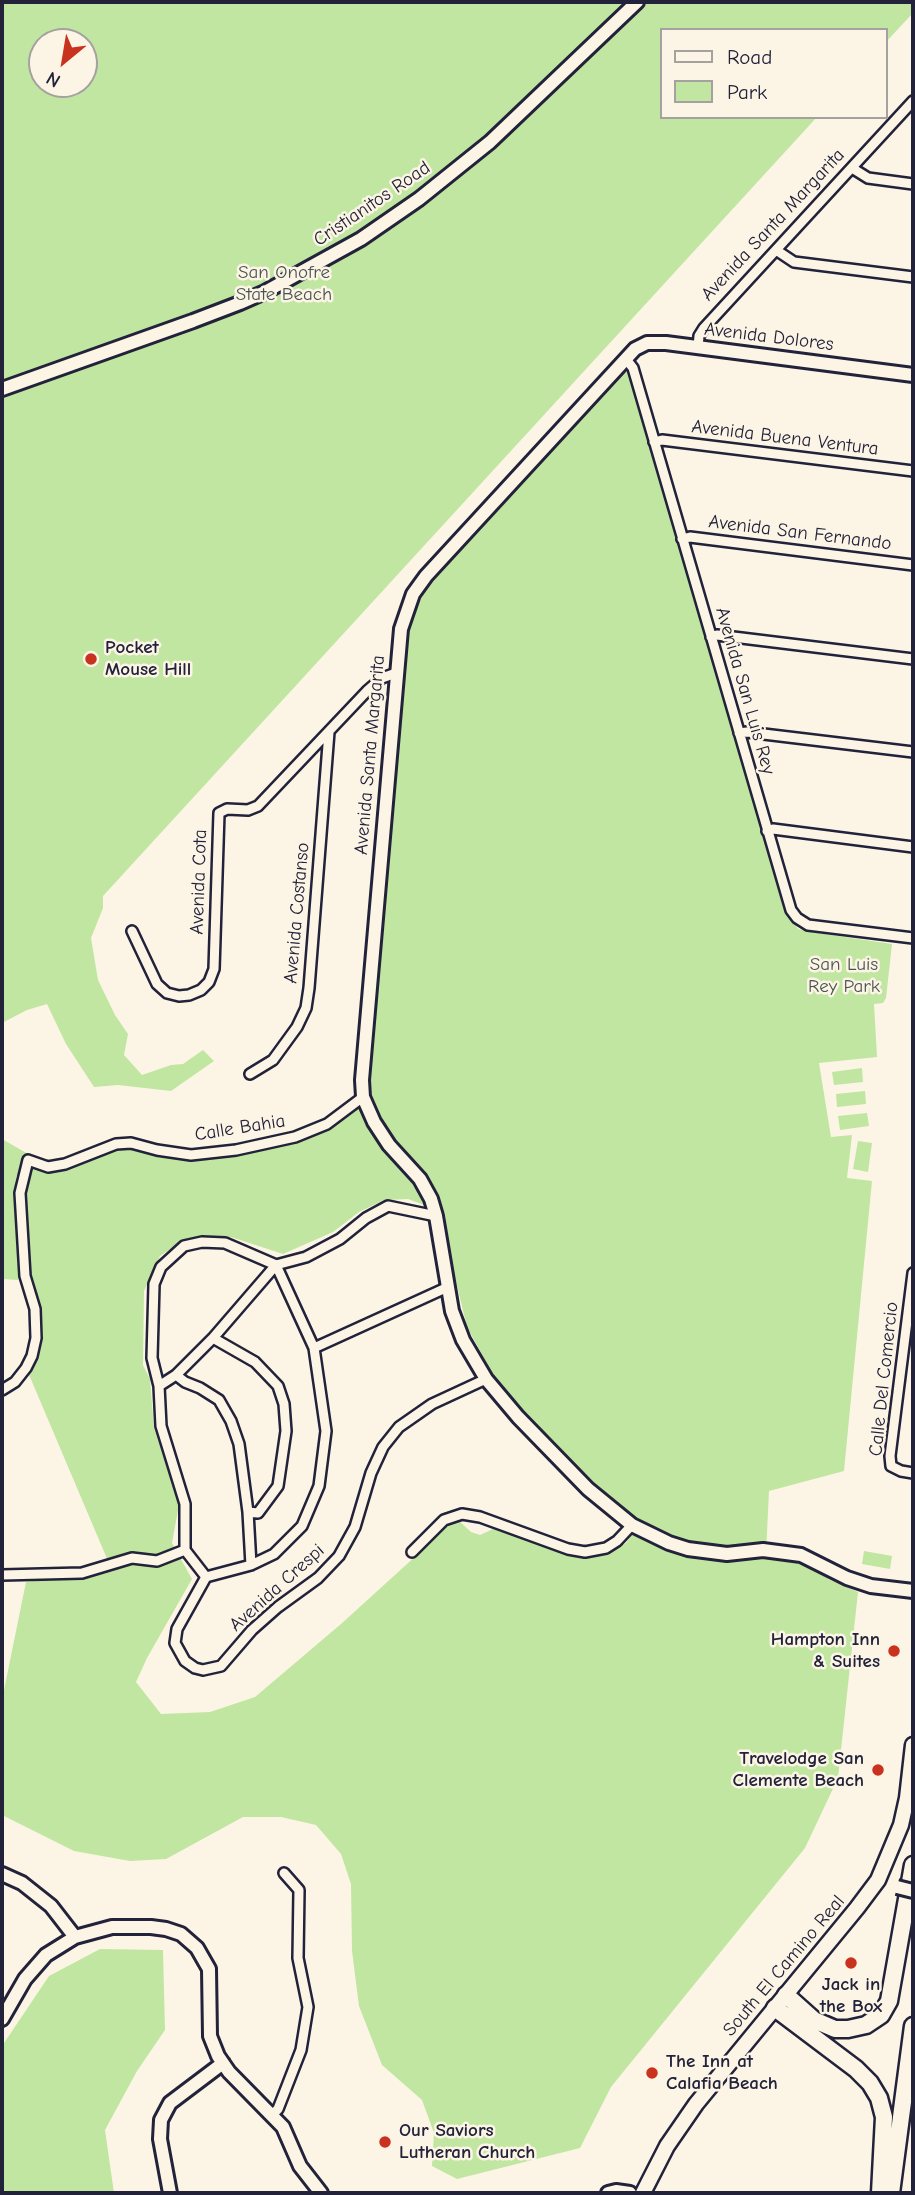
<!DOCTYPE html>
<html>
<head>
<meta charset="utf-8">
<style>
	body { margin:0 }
	#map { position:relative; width:915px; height:2195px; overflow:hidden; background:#fcf5e5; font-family:"Comic Neue",sans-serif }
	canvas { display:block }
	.frame { position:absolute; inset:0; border:4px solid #22223b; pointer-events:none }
	.legend { position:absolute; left:660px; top:28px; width:228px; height:91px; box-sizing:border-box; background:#fcf5e5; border:2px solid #a5a1a1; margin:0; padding:9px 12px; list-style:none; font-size:21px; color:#22223b }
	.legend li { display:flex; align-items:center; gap:14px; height:35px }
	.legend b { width:35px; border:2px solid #a5a1a1 }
	.north { position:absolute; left:28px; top:28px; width:70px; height:70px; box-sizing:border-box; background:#fcf5e5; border:2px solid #a5a1a1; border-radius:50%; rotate:210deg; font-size:19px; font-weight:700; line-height:28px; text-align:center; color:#22223b }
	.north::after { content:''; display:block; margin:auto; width:24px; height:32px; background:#c8321e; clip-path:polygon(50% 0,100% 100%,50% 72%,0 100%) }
</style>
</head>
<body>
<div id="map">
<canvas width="915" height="2195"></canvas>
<div class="frame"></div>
<ul class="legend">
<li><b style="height:9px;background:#fcf5e5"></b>Road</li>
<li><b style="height:19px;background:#c1e6a1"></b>Park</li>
</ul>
<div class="north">N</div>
</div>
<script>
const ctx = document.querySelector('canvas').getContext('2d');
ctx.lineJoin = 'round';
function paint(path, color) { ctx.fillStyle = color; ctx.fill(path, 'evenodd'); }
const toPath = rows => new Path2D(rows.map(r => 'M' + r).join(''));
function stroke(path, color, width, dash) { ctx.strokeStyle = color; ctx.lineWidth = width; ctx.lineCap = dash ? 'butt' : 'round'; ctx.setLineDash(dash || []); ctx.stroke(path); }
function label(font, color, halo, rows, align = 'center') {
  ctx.font = font + ' "Comic Neue",sans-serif'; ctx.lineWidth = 5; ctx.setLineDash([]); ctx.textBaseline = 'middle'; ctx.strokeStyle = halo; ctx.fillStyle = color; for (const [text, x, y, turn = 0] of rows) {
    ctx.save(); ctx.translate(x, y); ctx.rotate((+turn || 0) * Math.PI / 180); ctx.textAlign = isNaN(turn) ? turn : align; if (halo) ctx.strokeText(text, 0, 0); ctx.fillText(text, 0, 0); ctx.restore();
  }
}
const green = toPath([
	[2,2,913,2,913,13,885,43,885,30,661,30,661,117,817,117,103,896,103,908,91,938,98,980,115,1015,128,1034,124,1055,142,1075,171,1065,183,1064,203,1050,214,1061,171,1091,118,1085,94,1087,66,1044,47,1004,27,1010,2,1023],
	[42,42,84,42,84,84,42,84],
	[628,365,787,911,798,929,811,932,892,944,886,998,883,1003,874,1004,877,1057,819,1063,831,1137,852,1135,847,1178,872,1181,844,1471,769,1491,766,1554,804,1563,830,1580,858,1592,838,1778,805,1848,611,2087,580,2148,457,2179,432,2166,434,2133,422,2100,382,2065,359,2006,352,1951,351,1884,341,1854,316,1825,281,1817,243,1817,166,1859,130,1861,74,1851,2,1815,2,1700,26,1582,105,1573,108,1561,27,1370,39,1347,40,1311,30,1278,24,1212,24,1189,32,1165,50,1171,111,1148,133,1148,186,1159,272,1147,325,1132,369,1093,392,780,408,619,425,586],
	[408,1199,445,1213,451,1261,467,1327,496,1380,542,1432,594,1484,642,1522,626,1543,604,1555,579,1557,493,1529,480,1535,471,1532,458,1520,437,1529,418,1554,341,1624,255,1697,210,1712,161,1714,136,1682,147,1658,192,1579,172,1543,179,1505,154,1428,150,1379,143,1365,144,1291,160,1256,185,1239,212,1236,226,1240,231,1237,283,1254,333,1232,359,1212,384,1200],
	[862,1068,863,1082,834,1085,832,1072],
	[865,1091,866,1104,837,1107,836,1094],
	[867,1113,869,1126,840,1130,838,1116],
	[2,1139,30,1155,16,1177,14,1202,20,1260,18,1280,2,1279],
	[858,1141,872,1143,868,1172,853,1169],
	[864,1551,892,1556,890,1569,862,1564],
	[100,1949,163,1950,165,2030,137,2071,105,2130,114,2193,2,2193,2,2046,49,1976]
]);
const street = toPath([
	[852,168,868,178,913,184],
	[776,250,794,262,913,277],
	[698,347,699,336,704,328,913,101],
	[626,359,633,368,791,910,797,918,808,925,913,938],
	[654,442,662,440,913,471],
	[682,539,690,537,913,565],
	[711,637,717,635,913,659],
	[739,733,747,732,913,752],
	[767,831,773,829,913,847],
	[132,931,157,984,167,993,179,996,189,995,201,990,209,982,214,969,219,813,227,809,248,810,258,806,367,691,382,678,396,673],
	[250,1074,273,1060,297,1027,306,1008,309,988,329,732],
	[913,1273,890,1456,891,1466,901,1471,913,1473],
	[213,1338,255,1362,278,1386,284,1404,286,1431,278,1486,258,1513,248,1512],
	[314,1348,448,1287],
	[176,1375,185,1382,200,1388,219,1400,231,1421,239,1444,248,1512,251,1565],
	[159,1386,176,1375,213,1338,276,1265],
	[2,1390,15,1382,26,1368,32,1356,36,1338,35,1309,25,1276,20,1193,28,1160,48,1167,65,1164,116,1144,131,1143,157,1150,191,1155,236,1150,295,1137,327,1124,363,1097],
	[185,1550,185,1504,161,1426,159,1386,152,1358,154,1284,161,1267,184,1246,202,1242,225,1243,276,1265,306,1257,340,1239,366,1218,388,1206,436,1216],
	[185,1550,206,1577,251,1565,274,1554,302,1526,319,1486,326,1431,314,1348,276,1265],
	[412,1552,444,1520,462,1514,480,1517,568,1549,585,1552,606,1548,617,1541,632,1525],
	[2,1575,82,1573,132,1558,157,1561,185,1550],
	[206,1577,177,1629,175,1643,185,1661,195,1668,203,1670,221,1666,252,1630,278,1607,318,1578,339,1556,355,1527,371,1473,383,1447,399,1427,432,1404,486,1379],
	[272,2115,278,2109,301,2050,308,2007,298,1958,299,1890,284,1873]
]);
const secondary = toPath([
	[913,375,666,343,647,343,635,349,426,576,413,594,401,629,362,1080,363,1097,374,1122,389,1145,420,1179,431,1199,436,1216,452,1311,463,1340,486,1379,518,1417,588,1489,632,1525,669,1543,688,1549,727,1554,763,1550,801,1555,847,1578,871,1586,913,1591],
	[2,389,193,321,240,303,265,292,361,239,419,199,490,142,637,2],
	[2,1874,22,1883,51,1906,75,1937],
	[2,2019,25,1979,46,1955,75,1937,112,1927,151,1927,166,1929,181,1934,197,1948,209,1969,210,2036,218,2056,229,2072,283,2127,300,2166,321,2193],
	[170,2193,160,2139,161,2120,170,2103,223,2063],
	[608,2193,616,2191,630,2193]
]);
const primary = toPath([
	[643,2193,667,2146,696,2104,857,1908,878,1880,901,1825,907,1798,913,1745]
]);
const highway = toPath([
	[786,1995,814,2020,835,2029,848,2029,866,2025,881,2015,889,2001,913,1865],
	[775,2008,856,2069,870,2083,879,2098,884,2117,880,2193],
	[891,2193,913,2026]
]);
const secondaryBridge = toPath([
	[897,1887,913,1891]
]);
const markers = [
	[91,659,7,"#c8321e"],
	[894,1651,7,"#c8321e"],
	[878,1770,7,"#c8321e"],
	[851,1963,7,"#c8321e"],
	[652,2073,7,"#c8321e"],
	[385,2142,7,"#c8321e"]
];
const streetNames = [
	["Cristianitos Road",372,204,-34],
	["Avenida Santa Margarita",773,225,-47],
	["Avenida Dolores",769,337,7],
	["Avenida Buena Ventura",785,438,7],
	["Avenida San Fernando",800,533,7],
	["Avenida San Luis Rey",745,691,74],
	["Avenida Santa Margarita",370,755,-85],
	["Avenida Cota",199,882,-88],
	["Avenida Costanso",297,913,-85],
	["Calle Bahia",240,1128,-9],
	["Calle Del Comercio",884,1379,-84],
	["Avenida Crespi",277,1588,-42],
	["South El Camino Real",784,1966,-50]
];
const parkNames = [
	["San Onofre",284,273],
	["State Beach",284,295],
	["San Luis",844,965],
	["Rey Park",844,987]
];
const poiNames = [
	["Pocket",105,648],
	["Mouse Hill",105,670],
	["Hampton Inn",880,1640,"right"],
	["& Suites",880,1662,"right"],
	["Travelodge San",864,1759,"right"],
	["Clemente Beach",864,1781,"right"],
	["Jack in",851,1985,"center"],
	["the Box",851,2007,"center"],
	["The Inn at",666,2062],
	["Calafia Beach",666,2084],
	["Our Saviors",399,2131],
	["Lutheran Church",399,2153]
];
paint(green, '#c1e6a1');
stroke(street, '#22223b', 14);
stroke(secondary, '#22223b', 18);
stroke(primary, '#22223b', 19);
stroke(highway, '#22223b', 21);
stroke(street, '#fcf5e5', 9);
stroke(secondary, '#fcf5e5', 12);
stroke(primary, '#fcf5e5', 14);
stroke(highway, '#fcf5e5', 16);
stroke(secondaryBridge, '#22223b', 18, []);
stroke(secondaryBridge, '#fcf5e5', 12);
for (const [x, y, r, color] of markers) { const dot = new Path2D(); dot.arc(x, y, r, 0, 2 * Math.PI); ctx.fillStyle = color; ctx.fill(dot); stroke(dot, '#fcf5e5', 2.5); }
label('19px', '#22223b', '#fcf5e5', streetNames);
label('19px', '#4a5354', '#fcf5e5', parkNames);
label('bold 19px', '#22223b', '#fcf5e5', poiNames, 'left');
</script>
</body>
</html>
